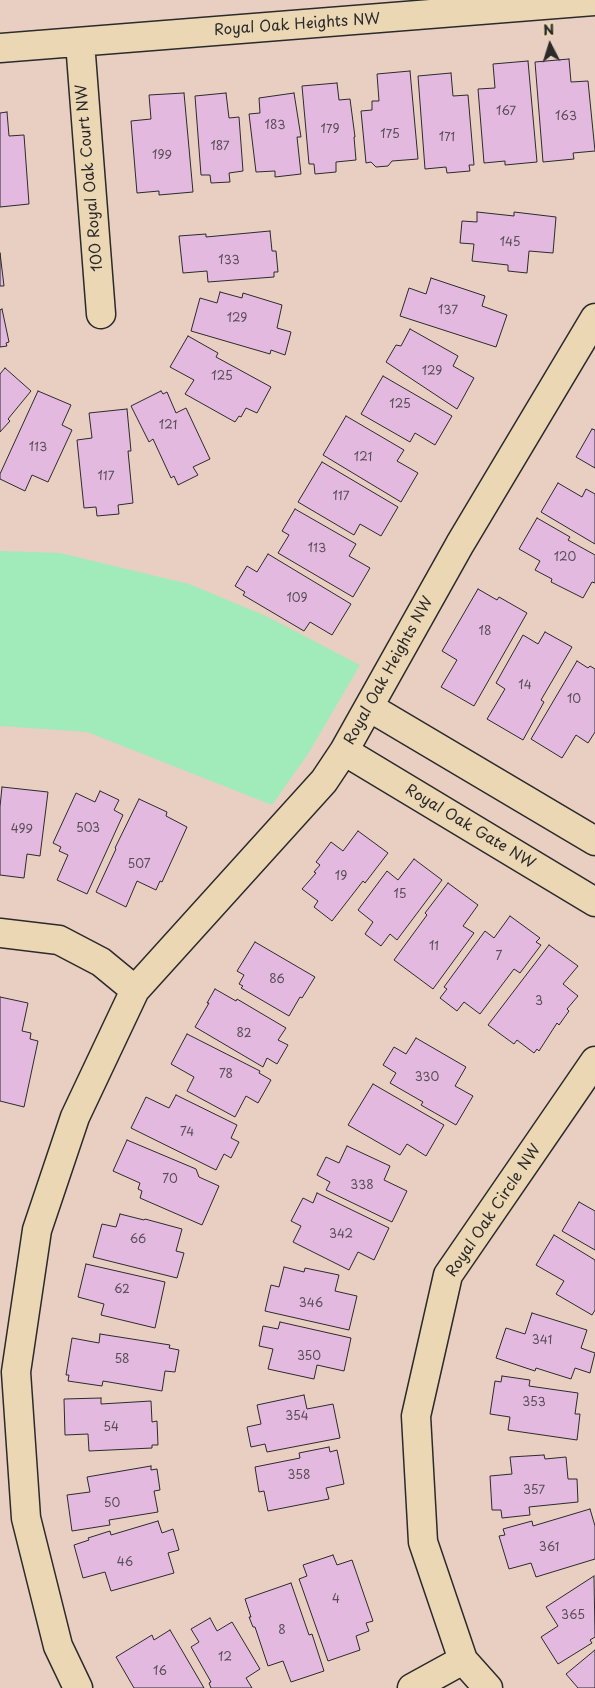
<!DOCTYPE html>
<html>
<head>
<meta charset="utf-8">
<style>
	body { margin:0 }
	#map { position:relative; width:595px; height:1688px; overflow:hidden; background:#e9cec2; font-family:"Playpen Sans",sans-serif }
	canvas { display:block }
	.north { position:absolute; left:525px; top:20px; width:50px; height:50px; -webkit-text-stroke:4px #ecd7b5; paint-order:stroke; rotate:355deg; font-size:14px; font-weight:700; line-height:20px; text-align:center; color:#2b2b2b }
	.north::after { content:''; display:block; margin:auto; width:18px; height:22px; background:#2b2b2b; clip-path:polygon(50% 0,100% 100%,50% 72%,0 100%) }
</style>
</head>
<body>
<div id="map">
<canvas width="595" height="1688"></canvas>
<div class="north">N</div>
</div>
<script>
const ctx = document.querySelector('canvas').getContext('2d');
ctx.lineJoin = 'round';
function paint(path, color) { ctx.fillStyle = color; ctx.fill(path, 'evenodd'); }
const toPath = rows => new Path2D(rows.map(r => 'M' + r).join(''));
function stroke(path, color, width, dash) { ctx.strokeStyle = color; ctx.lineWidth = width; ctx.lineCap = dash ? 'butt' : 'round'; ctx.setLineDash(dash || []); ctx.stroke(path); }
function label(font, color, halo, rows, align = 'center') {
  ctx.font = font + ' "Playpen Sans",sans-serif'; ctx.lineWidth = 5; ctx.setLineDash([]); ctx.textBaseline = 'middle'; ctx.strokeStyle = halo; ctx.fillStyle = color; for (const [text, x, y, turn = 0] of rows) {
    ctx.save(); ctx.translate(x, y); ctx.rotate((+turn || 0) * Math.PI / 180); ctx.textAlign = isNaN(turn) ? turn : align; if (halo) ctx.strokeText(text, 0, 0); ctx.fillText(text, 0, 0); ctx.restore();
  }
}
const green = toPath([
	[0,551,60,553,189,584,266,616,360,665,308,754,272,805,87,732,0,726]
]);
const building = toPath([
	[569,59,571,82,588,81,595,151,573,153,574,159,543,162,535,62,569,59],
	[528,61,537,162,505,165,505,161,484,163,478,89,495,88,493,64,528,61],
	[410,71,418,159,392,161,388,166,376,167,371,162,366,163,361,111,372,110,372,101,379,101,377,74,410,71],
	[451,73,453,96,468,95,474,165,469,165,470,171,447,173,446,167,425,169,418,76,451,73],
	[337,83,339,100,350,99,355,137,354,137,356,160,336,162,336,172,315,174,314,164,309,164,302,86,337,83],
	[184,93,193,192,159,195,159,191,137,193,131,121,151,119,149,95,184,93],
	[226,93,229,118,239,117,243,171,229,173,230,182,211,183,210,175,201,175,195,96,226,93],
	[294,93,301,137,297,137,301,174,275,177,275,171,256,172,249,114,260,113,259,98,294,93],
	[7,112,9,136,24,135,29,204,0,207,0,113,7,112],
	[477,212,514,216,514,212,556,217,553,253,529,251,527,273,508,271,508,265,472,261,474,244,460,243,462,221,477,222,477,212],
	[270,231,272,251,276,251,278,272,274,272,274,277,208,282,207,271,183,273,179,236,206,234,206,237,270,231],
	[0,253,4,286,0,286,0,253],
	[431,278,485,296,482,306,507,315,496,347,400,316,409,288,426,294,431,278],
	[220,292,242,298,243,293,282,305,277,328,291,332,285,355,271,350,270,354,191,331,200,298,217,303,220,292],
	[2,309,9,342,6,343,7,346,0,347,0,310,2,309],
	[410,329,458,356,453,366,474,378,457,409,386,362,396,345,401,346,410,329],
	[188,336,218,353,216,357,271,387,257,413,246,408,241,417,239,416,235,422,185,394,194,380,170,367,188,336],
	[5,368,31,391,8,419,10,421,0,432,0,374,5,368],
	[383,376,452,416,435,445,415,433,410,442,361,414,383,376],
	[38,391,71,405,62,425,72,430,48,482,32,475,25,491,0,479,0,474,38,391],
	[161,391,163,394,167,392,176,413,186,408,210,459,193,467,198,475,178,485,174,476,171,478,153,439,149,442,131,406,161,391],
	[127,409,131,451,128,451,133,503,118,505,119,514,97,516,96,507,84,508,77,440,92,438,89,413,127,409],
	[346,416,404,450,397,461,418,473,401,502,323,455,346,416],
	[592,429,595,430,595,468,576,457,592,429],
	[322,462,398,507,381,536,360,524,354,535,298,502,322,462],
	[558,483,582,497,586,489,595,494,595,544,541,512,558,483],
	[295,509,356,544,349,556,370,568,353,597,278,553,289,535,282,531,295,509],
	[537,518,570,537,568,540,595,555,595,583,592,582,583,598,551,582,552,579,535,570,540,561,519,549,537,518],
	[268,554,351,604,332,635,310,622,304,631,243,595,245,592,235,586,247,566,257,572,268,554],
	[478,589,497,600,499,597,527,613,474,706,441,687,457,660,442,651,478,589],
	[545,632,572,647,541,700,544,702,523,740,487,719,505,689,496,683,523,635,538,644,545,632],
	[577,661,588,668,590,666,595,669,595,732,588,743,576,735,562,758,531,739,577,661],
	[2,787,48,792,40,856,27,854,24,878,0,875,0,807,2,787],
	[100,791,119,800,114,810,123,815,87,894,57,880,68,855,59,851,61,847,53,843,76,793,95,802,100,791],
	[139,799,167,812,166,816,187,827,162,882,160,881,156,890,137,881,126,907,96,892,116,849,115,848,139,799],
	[358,831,388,853,365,883,363,881,332,921,314,907,318,901,302,889,316,873,314,872,320,865,316,862,331,842,343,851,358,831],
	[414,859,442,880,397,940,390,934,381,946,365,934,373,922,358,910,387,871,398,880,414,859],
	[448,883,478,905,463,926,474,933,433,989,394,960,427,915,425,913,448,883],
	[510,916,540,938,536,942,541,945,520,973,514,969,480,1014,464,1002,457,1011,440,998,447,989,444,987,485,931,494,938,510,916],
	[255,942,315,977,302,998,300,997,289,1016,241,988,243,986,239,984,244,975,237,971,255,942],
	[549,945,578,966,563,984,578,996,567,1009,569,1011,559,1025,557,1023,539,1051,537,1049,534,1053,517,1040,514,1044,488,1025,549,945],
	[215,989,236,1001,237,999,286,1028,278,1040,288,1045,277,1064,267,1058,263,1067,195,1027,209,1003,207,1003,215,989],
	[0,997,28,1003,22,1031,31,1033,30,1039,38,1041,24,1107,0,1101,0,997],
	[187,1034,260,1071,259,1073,271,1080,258,1103,246,1096,235,1117,187,1091,194,1077,171,1064,187,1034],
	[416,1038,466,1067,455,1086,473,1096,456,1125,421,1105,423,1102,390,1083,396,1073,383,1065,394,1047,406,1054,416,1038],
	[373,1084,444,1125,426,1156,407,1144,400,1155,348,1125,373,1084],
	[176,1095,237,1125,231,1138,239,1142,231,1158,224,1154,216,1170,131,1128,146,1097,169,1108,176,1095],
	[127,1140,196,1169,199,1177,219,1186,202,1225,140,1198,142,1191,138,1189,140,1183,113,1171,127,1140],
	[347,1146,390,1166,384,1180,407,1191,392,1222,326,1190,330,1182,317,1175,326,1157,339,1163,347,1146],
	[317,1193,389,1228,374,1260,358,1252,349,1270,293,1242,301,1226,291,1221,303,1198,313,1203,317,1193],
	[579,1202,595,1211,595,1250,562,1231,579,1202],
	[120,1214,144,1220,145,1219,182,1229,176,1251,184,1253,177,1278,93,1257,102,1224,116,1227,120,1214],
	[554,1235,595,1260,595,1310,592,1315,556,1294,564,1281,536,1265,554,1235],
	[86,1264,165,1282,155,1328,101,1315,104,1304,78,1297,86,1264],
	[284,1267,304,1272,305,1268,339,1275,335,1291,357,1296,349,1330,265,1311,271,1285,279,1287,284,1267],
	[532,1313,587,1330,581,1348,595,1353,590,1373,575,1368,571,1379,536,1368,535,1371,496,1358,506,1328,525,1334,532,1313],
	[280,1322,351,1338,344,1371,317,1365,314,1379,268,1369,273,1349,259,1346,263,1326,278,1329,280,1322],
	[100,1334,170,1345,169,1348,179,1350,175,1372,165,1371,162,1391,103,1381,102,1386,68,1381,69,1375,66,1375,72,1338,99,1343,100,1334],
	[502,1376,530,1380,529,1386,578,1393,575,1414,580,1414,577,1440,508,1430,510,1417,490,1414,495,1381,501,1382,502,1376],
	[304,1395,307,1409,333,1404,340,1438,267,1452,265,1444,251,1447,247,1427,261,1424,257,1405,304,1395],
	[101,1398,101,1404,151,1401,152,1422,157,1421,158,1445,152,1445,152,1448,89,1451,88,1434,65,1435,64,1399,101,1398],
	[329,1447,330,1452,337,1450,344,1484,326,1488,329,1499,268,1511,264,1491,259,1492,255,1467,300,1458,299,1453,329,1447],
	[544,1455,545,1459,566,1457,568,1479,577,1479,578,1502,529,1507,530,1515,502,1518,501,1510,492,1510,490,1476,512,1474,510,1457,544,1455],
	[151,1466,151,1470,157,1469,160,1490,154,1491,158,1512,109,1520,110,1525,72,1531,67,1495,90,1492,87,1477,151,1466],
	[590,1509,595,1526,595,1559,536,1577,531,1563,509,1569,499,1536,505,1535,503,1529,532,1521,533,1526,590,1509],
	[158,1521,162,1533,173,1529,179,1550,168,1553,174,1573,111,1591,105,1572,83,1578,74,1545,89,1540,88,1538,110,1531,111,1535,158,1521],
	[333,1555,337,1565,352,1560,373,1621,366,1623,369,1631,356,1636,360,1650,328,1661,299,1579,307,1576,303,1565,333,1555],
	[594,1576,595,1637,590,1640,592,1643,558,1664,541,1637,558,1626,546,1607,594,1576],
	[291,1583,309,1635,312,1634,324,1671,291,1682,283,1661,268,1666,255,1627,253,1627,249,1617,251,1617,245,1599,291,1583],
	[210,1618,217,1631,232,1622,260,1669,246,1678,252,1688,211,1688,209,1683,211,1682,191,1647,199,1642,191,1629,210,1618],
	[170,1630,204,1688,134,1688,116,1657,152,1635,154,1640,170,1630],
	[595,1650,595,1688,578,1688,566,1674,595,1650]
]);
const street = toPath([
	[80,42,101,314],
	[0,48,595,1],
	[369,707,595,841],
	[344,751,595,902],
	[0,933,59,940,101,962,135,990],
	[78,1688,58,1646,26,1518,16,1372,37,1230,75,1117,135,990,324,781,344,751,460,544,595,318],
	[412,1688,463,1660],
	[488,1688,463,1660,423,1542,416,1416,448,1275,595,1061]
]);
const numberNames = [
	["167",506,112],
	["163",566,117],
	["183",275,126],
	["179",330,130],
	["175",390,135],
	["171",447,138],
	["187",220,147],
	["199",162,156],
	["145",510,243],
	["133",229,261],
	["137",448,311],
	["129",237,319],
	["129",432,372],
	["125",222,377],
	["125",400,405],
	["121",168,426],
	["113",38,448],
	["121",363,458],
	["117",106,477],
	["117",341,497],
	["113",317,549],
	["120",565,558],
	["109",297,599],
	["18",485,632],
	["14",525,686],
	["10",574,700],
	["503",88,829],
	["499",22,830],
	["507",139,865],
	["19",341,877],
	["15",400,895],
	["11",434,947],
	["7",499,957],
	["86",277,980],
	["3",539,1002],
	["82",244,1034],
	["78",226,1075],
	["330",427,1078],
	["74",187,1133],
	["70",170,1180],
	["338",362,1186],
	["342",341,1235],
	["66",138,1240],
	["62",122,1290],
	["346",311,1304],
	["341",542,1341],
	["350",309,1357],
	["58",122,1360],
	["353",534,1403],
	["354",297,1417],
	["54",111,1428],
	["358",299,1476],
	["357",534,1491],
	["50",112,1504],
	["361",549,1548],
	["46",125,1563],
	["4",336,1600],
	["365",573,1616],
	["8",282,1631],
	["12",225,1658],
	["16",160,1672]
];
const streetNames = [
	["Royal Oak Heights NW",297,25,-4],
	["100 Royal Oak Court NW",90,178,-95],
	["Royal Oak Heights NW",389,671,-61],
	["Royal Oak Gate NW",470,827,31],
	["Royal Oak Circle NW",494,1211,-56]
];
paint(green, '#a1ebba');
paint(building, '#e3b9df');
stroke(building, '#2b2b2b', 1);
stroke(street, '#2b2b2b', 31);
stroke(street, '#ecd7b5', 28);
label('12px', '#594e58', null, numberNames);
label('15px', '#2b2b2b', '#ecd7b5', streetNames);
</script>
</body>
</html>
